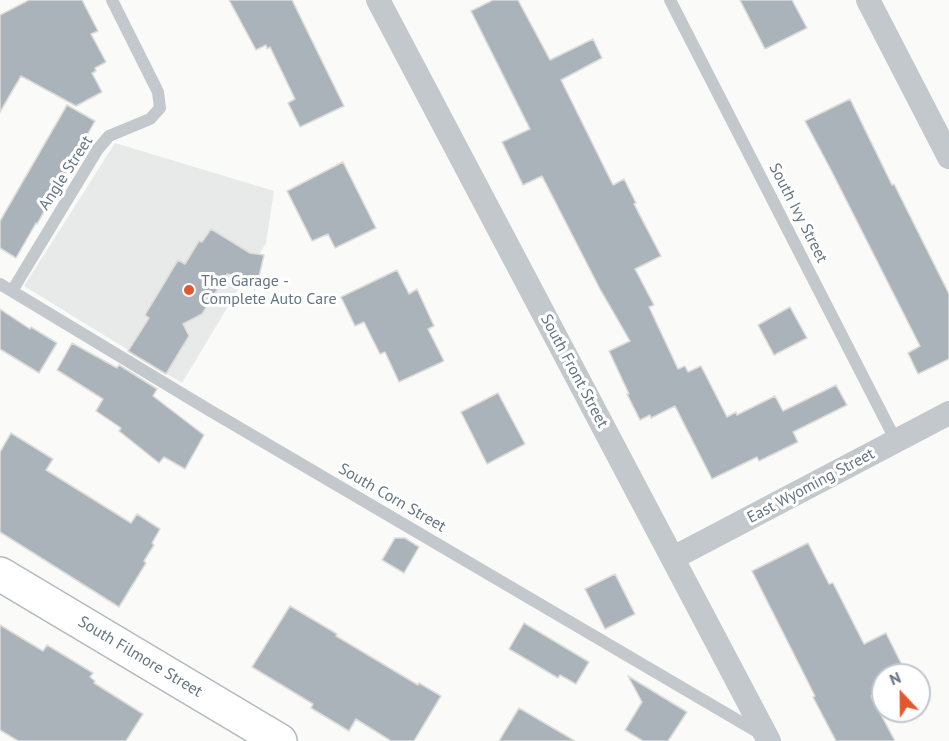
<!DOCTYPE html>
<html>
<head>
<meta charset="utf-8">
<style>
	body { margin:0 }
	#map { position:relative; width:949px; height:741px; overflow:hidden; background:#fafaf8; font-family:"PT Sans",sans-serif }
	canvas { display:block }
	.north { position:absolute; left:871px; top:663px; width:60px; height:60px; box-sizing:border-box; background:#fff; border:2px solid #c1c8cd; border-radius:50%; rotate:338deg; font-size:16px; font-weight:700; line-height:24px; text-align:center; color:#657683 }
	.north::after { content:''; display:block; margin:auto; width:21px; height:27px; background:#e4572e; clip-path:polygon(50% 0,100% 100%,50% 72%,0 100%) }
</style>
</head>
<body>
<div id="map">
<canvas width="949" height="741"></canvas>
<div class="north">N</div>
</div>
<script>
const ctx = document.querySelector('canvas').getContext('2d');
ctx.lineJoin = 'round';
function paint(path, color) { ctx.fillStyle = color; ctx.fill(path, 'evenodd'); }
const toPath = rows => new Path2D(rows.map(r => 'M' + r).join(''));
function stroke(path, color, width, dash) { ctx.strokeStyle = color; ctx.lineWidth = width; ctx.lineCap = dash ? 'butt' : 'round'; ctx.setLineDash(dash || []); ctx.stroke(path); }
function label(font, color, halo, rows, align = 'center') {
  ctx.font = font + ' "PT Sans",sans-serif'; ctx.lineWidth = 6; ctx.setLineDash([]); ctx.textBaseline = 'middle'; ctx.strokeStyle = halo; ctx.fillStyle = color; for (const [text, x, y, turn = 0] of rows) {
    ctx.save(); ctx.translate(x, y); ctx.rotate((+turn || 0) * Math.PI / 180); ctx.textAlign = isNaN(turn) ? turn : align; if (halo) ctx.strokeText(text, 0, 0); ctx.fillText(text, 0, 0); ctx.restore();
  }
}
const built = toPath([
	[115,143,274,191,266,243,182,383,24,286]
]);
const building = toPath([
	[29,0,82,0,98,31,91,34,106,62,95,68,96,71,92,73,102,92,76,106,21,76,0,112,0,15,29,0],
	[229,0,292,0,344,106,300,127,288,103,295,99,270,47,267,49,266,45,256,50,229,0],
	[493,0,518,0,550,60,593,39,602,58,561,80,613,185,624,179,636,203,634,204,661,256,635,269,654,305,649,307,678,369,685,366,688,372,701,366,727,417,736,412,737,415,775,396,783,411,836,385,847,405,793,432,798,442,759,461,757,457,712,479,675,406,651,418,650,415,640,420,627,394,629,394,609,351,630,341,600,289,542,176,523,185,502,142,530,129,471,11,493,0],
	[740,0,792,0,807,28,765,49,740,0],
	[850,99,892,185,894,184,949,294,949,359,918,374,908,353,920,346,831,170,805,121,850,99],
	[67,105,95,121,37,224,36,223,16,258,0,248,0,221,67,105],
	[343,162,376,228,335,248,328,234,312,241,287,191,343,162],
	[211,229,250,253,264,255,258,281,227,274,202,314,183,324,189,336,166,374,128,351,149,318,145,315,178,260,185,264,199,241,202,242,211,229],
	[397,270,409,294,417,289,434,326,428,329,444,361,399,382,385,352,380,354,364,322,355,326,341,297,397,270],
	[790,307,807,338,774,355,758,325,790,307],
	[0,309,30,329,31,327,57,343,39,373,0,349,0,309],
	[72,343,117,368,119,365,157,389,153,396,204,435,185,469,164,457,159,463,119,431,121,428,96,411,103,399,57,370,72,343],
	[498,393,525,444,487,464,461,412,498,393],
	[11,433,53,459,46,470,131,523,137,514,160,529,152,543,154,545,144,561,146,563,119,607,0,532,0,452,11,433],
	[395,538,405,538,419,547,404,573,382,560,395,538],
	[808,543,829,584,833,583,864,644,886,633,907,675,883,675,883,690,871,696,895,741,836,741,813,697,815,696,752,571,808,543],
	[615,574,635,614,605,629,585,589,615,574],
	[290,606,337,634,336,636,418,685,419,683,441,696,414,741,391,741,356,719,349,731,311,708,313,704,252,667,290,606],
	[524,623,589,662,576,684,560,675,558,678,509,649,524,623],
	[0,625,43,651,47,645,93,673,90,677,95,681,94,683,143,714,126,741,18,741,0,730,0,625],
	[628,676,687,712,668,741,643,741,625,730,642,702,628,676],
	[519,708,575,741,499,741,519,708]
]);
const lane = toPath([
	[670,0,896,441],
	[0,284,209,410,761,734],
	[12,291,98,149,109,136,150,119,160,108,158,92,112,0]
]);
const street = toPath([
	[378,0,769,741],
	[868,0,949,157],
	[673,558,949,413]
]);
const secondary = toPath([
	[0,574,280,741]
]);
const markers = [
	[189,290,6,"#e4572e"]
];
const streetNames = [
	["Angle Street",66,173,-57],
	["South Ivy Street",798,213,63],
	["South Front Street",574,371,62],
	["East Wyoming Street",811,486,-28],
	["South Corn Street",392,498,30],
	["South Filmore Street",140,657,31]
];
const poiNames = [
	["The Garage -",201,281],
	["Complete Auto Care",201,299]
];
paint(built, '#e8e9e9');
paint(building, '#aab3b9');
stroke(building, '#dcdcda', 1.5);
stroke(secondary, '#b3babf', 36);
stroke(lane, '#c3c8cc', 12);
stroke(street, '#c3c8cc', 24);
stroke(secondary, '#fff', 33);
for (const [x, y, r, color] of markers) { const dot = new Path2D(); dot.arc(x, y, r, 0, 2 * Math.PI); ctx.fillStyle = color; ctx.fill(dot); stroke(dot, '#fff', 2); }
label('16px', '#657683', '#fff', streetNames);
label('16px', '#657683', '#fff', poiNames, 'left');
</script>
</body>
</html>
